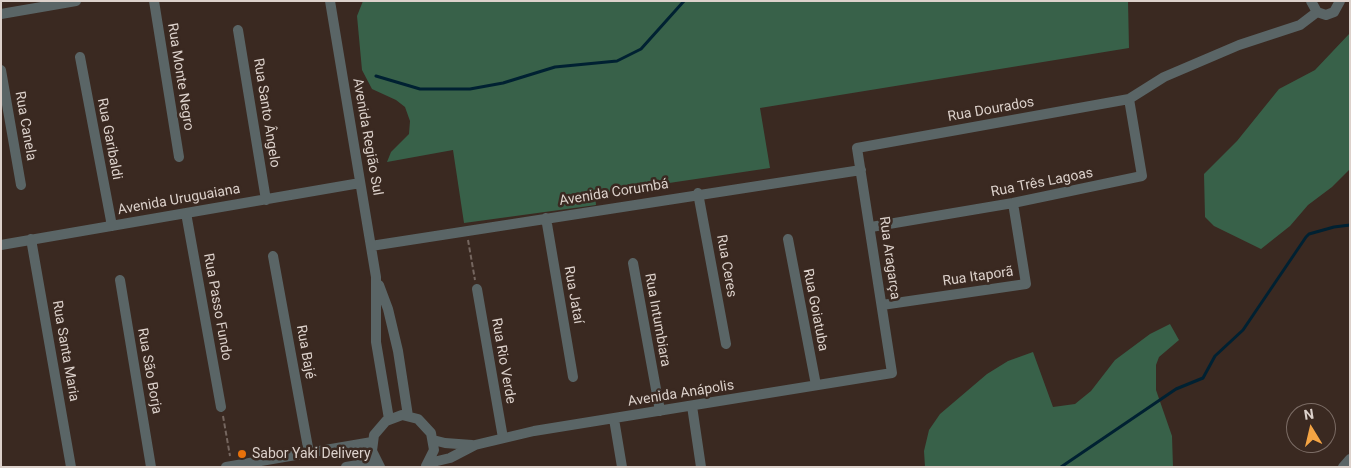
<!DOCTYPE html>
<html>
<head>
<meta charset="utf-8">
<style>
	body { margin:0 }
	#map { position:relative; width:1351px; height:468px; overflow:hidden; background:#3a2921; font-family:Roboto,sans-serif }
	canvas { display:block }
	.frame { position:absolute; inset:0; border:2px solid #dcd1cb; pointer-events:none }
	.north { position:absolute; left:1286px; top:403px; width:50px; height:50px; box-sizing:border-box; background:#3a2921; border:1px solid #7b6c65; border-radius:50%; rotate:351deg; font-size:14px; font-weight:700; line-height:20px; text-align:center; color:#dcd1cb }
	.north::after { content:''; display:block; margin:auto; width:18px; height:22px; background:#f4a443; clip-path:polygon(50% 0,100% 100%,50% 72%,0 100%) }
</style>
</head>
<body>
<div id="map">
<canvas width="1351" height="468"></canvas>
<div class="frame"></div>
<div class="north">N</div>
</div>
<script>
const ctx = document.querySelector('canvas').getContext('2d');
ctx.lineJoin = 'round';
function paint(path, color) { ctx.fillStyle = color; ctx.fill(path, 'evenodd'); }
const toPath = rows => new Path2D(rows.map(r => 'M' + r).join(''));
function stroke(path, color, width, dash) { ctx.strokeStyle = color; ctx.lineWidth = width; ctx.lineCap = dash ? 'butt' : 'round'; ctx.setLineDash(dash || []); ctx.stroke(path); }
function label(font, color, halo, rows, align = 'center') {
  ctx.font = font + ' Roboto,sans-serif'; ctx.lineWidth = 5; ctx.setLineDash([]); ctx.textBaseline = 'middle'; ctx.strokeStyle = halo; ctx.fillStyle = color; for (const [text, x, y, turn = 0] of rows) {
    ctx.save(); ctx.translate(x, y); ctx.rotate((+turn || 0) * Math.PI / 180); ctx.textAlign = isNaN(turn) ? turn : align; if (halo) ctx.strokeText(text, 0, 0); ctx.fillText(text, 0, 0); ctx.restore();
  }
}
const green = toPath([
	[363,1,1128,1,1129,48,760,108,770,168,595,194,596,205,464,223,453,150,387,162,391,152,409,134,410,121,405,107,396,100,372,89,362,70,357,16],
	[1350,33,1350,169,1332,187,1308,205,1290,226,1261,249,1214,226,1205,217,1204,174,1237,141,1279,89,1315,70],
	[1170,324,1179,340,1159,357,1156,365,1156,390,1172,436,1173,467,925,467,924,451,929,430,940,414,987,374,1008,361,1033,352,1053,407,1075,404,1091,391,1115,360,1150,334]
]);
const stream = toPath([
	[376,76,420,89,470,89,503,83,555,67,617,61,641,49,684,1],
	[1061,467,1176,389,1203,378,1215,356,1243,330,1306,237,1309,234,1334,227,1350,225]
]);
const path = toPath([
	[468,240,475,280],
	[223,416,230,456]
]);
const minor = toPath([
	[154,1,179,157],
	[330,1,376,277,376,342,389,419],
	[1311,1,1317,12,1326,15,1334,12,1340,1],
	[1,14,76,1],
	[238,30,266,200],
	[80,57,112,226],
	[1,70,21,185],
	[698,193,726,344],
	[186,213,221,407],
	[546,218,573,377],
	[871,227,1013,203,1142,176,1129,99],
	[31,239,71,467],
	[788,239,816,385],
	[1,245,360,183],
	[371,246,861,170],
	[273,256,309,453],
	[633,263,660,411],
	[120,280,151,467],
	[379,285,388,309,398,351,408,416],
	[477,289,503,438],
	[882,305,1026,284,1013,203],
	[692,406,701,467],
	[614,419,622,467],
	[433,440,445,443,472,445],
	[429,463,450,458,475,445,534,431,892,373,857,148,1129,99,1164,77,1239,45,1300,25,1317,12],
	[226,467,372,442],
	[346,467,376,462],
	[380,467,372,451,374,435,386,421,402,415,418,419,431,433,434,450,426,466],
	[1343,467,1350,459]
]);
const markers = [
	[242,454,5,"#e8710a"]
];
const streetNames = [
	["Rua Monte Negro",180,77,81],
	["Rua Dourados",991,110,-10],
	["Rua Santo Ângelo",266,113,81],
	["Rua Canela",25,126,80],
	["Avenida Região Sul",367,137,80],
	["Rua Garibaldi",109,139,79],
	["Rua Três Lagoas",1042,183,-11],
	["Avenida Corumbá",614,193,-9],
	["Avenida Uruguaiana",179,200,-10],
	["Rua Aragarça",889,258,82],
	["Rua Ceres",726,266,80],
	["Rua Itaporã",978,277,-8],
	["Rua Jataí",573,295,80],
	["Rua Passo Fundo",217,307,80],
	["Rua Goiatuba",815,310,79],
	["Rua Intumbiara",657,320,80],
	["Rua Santa Maria",65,351,80],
	["Rua Bajé",305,352,80],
	["Rua Rio Verde",503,361,80],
	["Rua São Borja",149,371,80],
	["Avenida Anápolis",681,394,-9]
];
const poiNames = [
	["Sabor Yaki Delivery",252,454]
];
paint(green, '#386149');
stroke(stream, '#002132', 3);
stroke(path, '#75665f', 2, [5, 2.5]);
stroke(minor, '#5a6566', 10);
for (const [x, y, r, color] of markers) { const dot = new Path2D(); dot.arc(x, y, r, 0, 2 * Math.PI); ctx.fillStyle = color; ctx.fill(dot); stroke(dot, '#3a2921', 2); }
label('14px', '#dcd1cb', '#3a2921', streetNames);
label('14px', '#dcd1cb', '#3a2921', poiNames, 'left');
</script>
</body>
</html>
